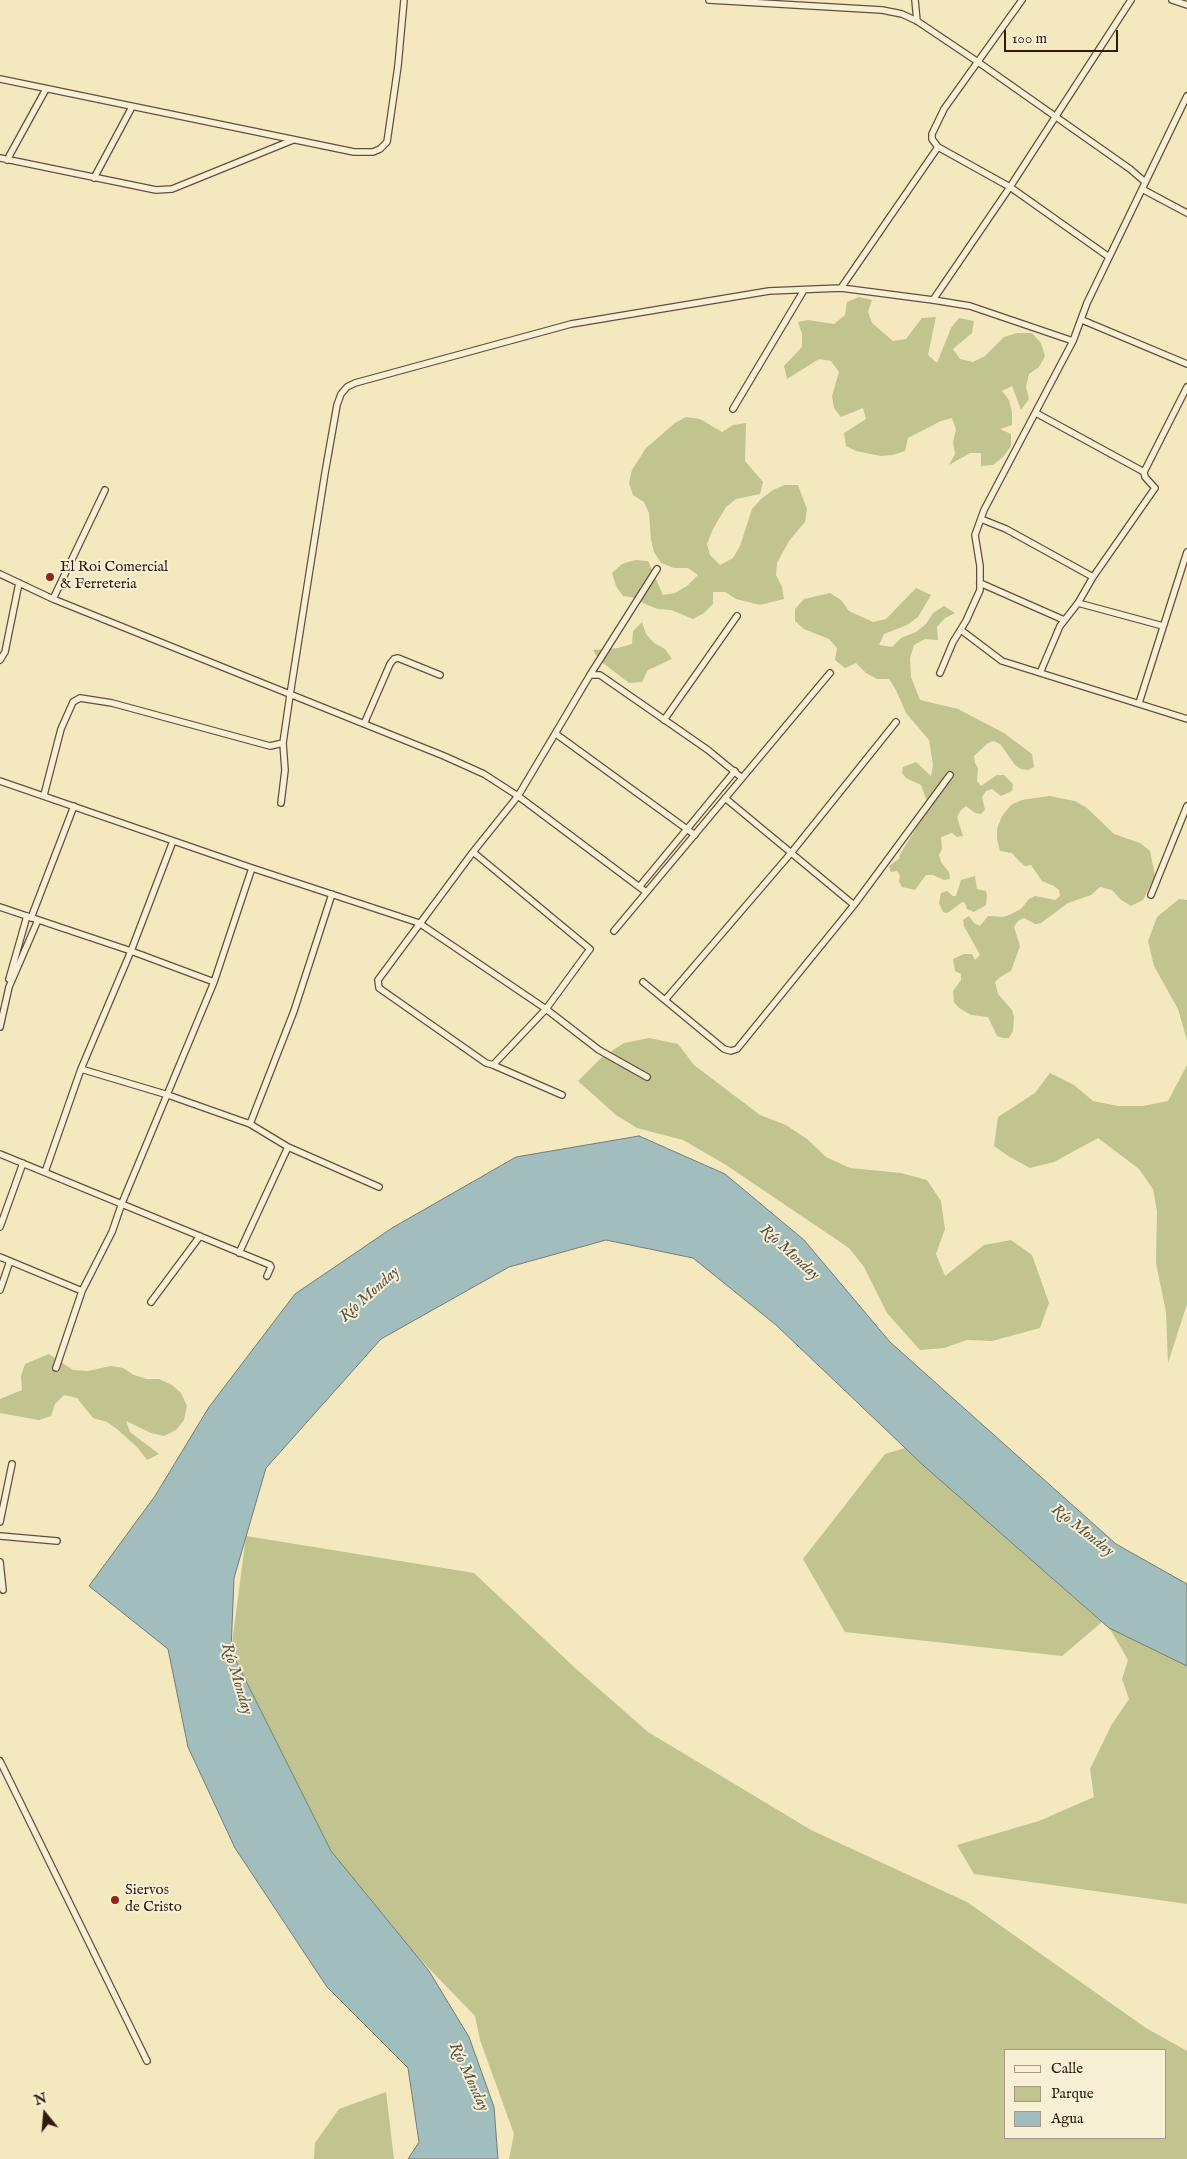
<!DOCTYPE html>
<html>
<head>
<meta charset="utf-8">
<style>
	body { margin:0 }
	#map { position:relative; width:1187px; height:2159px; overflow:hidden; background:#f4e8bf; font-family:"IM FELL English",serif }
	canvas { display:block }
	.legend { position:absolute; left:1004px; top:2049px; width:162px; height:90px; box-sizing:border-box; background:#f8f0d5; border:1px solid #a99a87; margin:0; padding:6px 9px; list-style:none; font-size:15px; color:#331a11 }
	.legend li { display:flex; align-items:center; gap:10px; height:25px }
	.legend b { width:25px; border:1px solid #a99a87 }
	.north { position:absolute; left:20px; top:2089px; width:50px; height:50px; -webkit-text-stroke:4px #f8f0d5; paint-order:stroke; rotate:343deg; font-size:14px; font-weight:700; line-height:20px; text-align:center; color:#331a11 }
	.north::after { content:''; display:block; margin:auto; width:18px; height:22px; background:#331a11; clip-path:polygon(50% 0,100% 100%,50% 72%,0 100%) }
	.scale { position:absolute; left:1004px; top:30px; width:114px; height:22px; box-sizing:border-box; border:2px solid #331a11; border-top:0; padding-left:6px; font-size:15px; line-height:18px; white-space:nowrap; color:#331a11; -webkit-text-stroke:4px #f8f0d5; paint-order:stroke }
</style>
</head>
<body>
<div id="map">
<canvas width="1187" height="2159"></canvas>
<ul class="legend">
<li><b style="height:6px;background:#f8f0d5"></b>Calle</li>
<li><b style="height:14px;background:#c1c48e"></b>Parque</li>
<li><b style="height:14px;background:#a1bdbd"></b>Agua</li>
</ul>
<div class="north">N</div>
<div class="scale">100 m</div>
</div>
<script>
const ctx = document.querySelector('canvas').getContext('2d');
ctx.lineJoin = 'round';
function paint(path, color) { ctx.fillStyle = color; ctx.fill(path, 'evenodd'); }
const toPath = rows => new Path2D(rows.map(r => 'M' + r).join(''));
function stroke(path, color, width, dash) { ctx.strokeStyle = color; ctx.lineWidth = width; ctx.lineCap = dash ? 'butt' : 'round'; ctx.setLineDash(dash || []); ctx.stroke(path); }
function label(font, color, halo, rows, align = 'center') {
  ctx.font = font + ' "IM FELL English",serif'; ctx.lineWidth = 4; ctx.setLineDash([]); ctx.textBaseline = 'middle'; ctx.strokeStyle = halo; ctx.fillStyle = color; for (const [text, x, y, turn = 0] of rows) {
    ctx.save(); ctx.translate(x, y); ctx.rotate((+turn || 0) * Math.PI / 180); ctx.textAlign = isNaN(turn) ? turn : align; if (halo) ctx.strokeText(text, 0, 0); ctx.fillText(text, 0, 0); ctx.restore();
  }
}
const green = toPath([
	[859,297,872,300,868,312,872,323,893,341,906,339,922,318,936,317,928,355,937,363,951,328,959,318,974,321,972,333,953,349,960,359,973,362,985,356,1004,337,1017,333,1032,333,1041,343,1045,356,1039,367,1029,374,1026,387,1029,399,1021,410,1012,386,1002,391,1009,400,1012,412,1012,425,1000,429,1011,434,1011,446,1003,457,993,465,981,466,981,453,970,453,949,465,955,454,953,442,956,430,952,418,941,421,908,438,905,451,893,455,881,456,856,451,846,446,844,433,866,419,863,408,841,417,834,408,832,396,839,372,831,361,819,359,787,379,784,366,802,347,802,334,798,322,808,320,834,324,845,315,847,302],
	[686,417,700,419,722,432,733,425,746,423,745,461,763,482,760,494,736,499,726,507,713,529,707,544,710,555,720,565,733,558,740,546,752,509,761,499,773,490,785,485,798,485,807,509,805,522,789,541,777,563,776,575,782,587,784,599,760,605,736,599,725,592,713,592,713,604,704,613,693,619,671,610,658,609,647,605,635,598,623,596,616,586,612,573,622,564,635,560,648,561,663,595,675,593,687,586,698,575,688,568,674,568,661,563,654,552,651,540,649,513,644,502,633,495,629,483,632,470,646,448,675,423],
	[916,588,931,595,918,617,907,625,884,634,879,645,892,647,901,638,916,632,926,624,933,613,944,606,955,613,945,618,937,627,938,640,925,639,914,645,910,658,911,677,920,700,958,709,1004,733,1032,754,1034,767,1028,770,1021,769,1015,765,1000,744,994,741,988,743,974,756,975,763,978,768,977,781,981,786,997,775,1004,775,1013,784,1012,791,1001,796,992,789,986,791,982,797,985,810,981,814,975,813,966,806,961,810,957,817,963,836,957,837,952,833,941,837,942,849,939,855,941,862,949,872,950,879,944,880,933,875,926,875,915,890,902,887,899,882,900,876,897,871,891,872,889,866,900,858,899,856,929,807,921,785,906,778,902,773,903,767,916,762,931,776,933,765,929,740,906,713,896,690,889,679,877,679,866,673,856,663,845,668,835,660,837,648,829,639,804,629,795,621,795,609,804,599,830,593,841,600,849,611,873,622,886,619],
	[642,622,646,634,654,643,665,649,672,659,648,670,642,682,629,683,599,660,593,650,618,648,632,644,633,631],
	[1049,796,1075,801,1087,808,1114,834,1140,843,1150,851,1155,876,1143,900,1131,906,1120,899,1112,890,1100,887,1091,895,1068,903,1041,923,1035,924,1024,918,1018,921,1014,927,1020,946,1011,971,1000,977,995,982,998,994,1012,1010,1014,1017,1013,1031,1009,1038,1003,1038,997,1036,988,1017,971,1015,959,1008,954,1002,953,991,961,980,961,974,955,971,953,959,964,954,972,954,975,960,980,955,964,926,963,920,969,916,974,923,980,926,988,916,1003,917,1009,915,1021,909,1029,899,1035,896,1055,900,1060,896,1059,890,1054,886,1042,881,1031,865,1025,866,1020,862,1012,853,1000,851,997,839,997,829,1002,816,1011,805,1022,800],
	[975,876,977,889,986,891,987,895,986,905,974,912,967,909,965,903,962,902,949,912,946,913,943,912,939,903,941,893,947,891,953,896,956,896,961,880],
	[1179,899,1187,900,1187,1040,1178,1009,1154,966,1148,941,1157,917],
	[649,1038,678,1044,694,1065,760,1115,786,1125,807,1139,826,1157,850,1168,901,1173,927,1180,941,1201,945,1229,936,1254,945,1276,984,1245,1011,1240,1032,1255,1049,1303,1040,1328,992,1341,967,1340,944,1348,920,1350,887,1313,864,1267,849,1248,726,1165,683,1140,637,1128,616,1115,578,1081,601,1058,624,1043],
	[1187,1065,1187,1304,1168,1363,1166,1312,1156,1263,1157,1211,1153,1189,1139,1169,1098,1138,1054,1162,1030,1168,1008,1156,994,1146,998,1117,1035,1093,1050,1073,1074,1085,1093,1101,1118,1106,1143,1106,1168,1101],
	[49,1354,73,1370,88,1371,111,1366,123,1368,134,1375,147,1379,159,1379,172,1385,181,1393,187,1406,184,1420,176,1430,164,1436,151,1433,126,1421,130,1432,159,1454,147,1460,138,1448,117,1429,107,1422,93,1418,77,1398,64,1395,55,1404,51,1416,39,1420,0,1413,0,1399,22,1390,21,1376,25,1364],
	[905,1448,1102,1622,1127,1637,1187,1666,1187,1904,974,1874,957,1845,1039,1821,1094,1797,1090,1769,1112,1724,1129,1699,1122,1679,1128,1660,1110,1629,1102,1622,1062,1656,845,1632,803,1559,885,1454],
	[246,1536,474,1573,574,1667,648,1732,811,1830,967,1902,1146,2028,1187,2051,1187,2159,509,2159,514,2134,480,2040,475,2016,414,1953,331,1851,231,1651],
	[1006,2050,1166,2050,1166,2138,1006,2138],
	[386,2092,394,2159,314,2159,315,2143,339,2109]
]);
const water = toPath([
	[639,1136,725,1174,804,1240,890,1342,1116,1544,1187,1584,1187,1666,1109,1628,924,1466,776,1325,693,1258,606,1240,509,1267,381,1339,266,1468,234,1578,231,1651,331,1851,429,1971,469,2037,494,2107,498,2159,408,2159,419,2142,408,2068,327,1987,235,1848,188,1747,168,1649,89,1586,155,1496,209,1407,295,1294,392,1228,516,1157,639,1136]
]);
const street = toPath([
	[709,0,882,10,902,14,917,21,978,62,1130,169,1145,182],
	[915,0,917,21],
	[1022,0,944,109,932,134,932,139,938,147,1010,187,1109,257],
	[1172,0,1187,5],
	[0,79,354,152,373,152,380,149,387,142,398,66,404,0],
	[0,158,156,190,172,189,293,140],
	[7,160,46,89],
	[94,178,132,107],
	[1142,189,1187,213],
	[841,288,938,147],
	[933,300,1010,187,1131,0],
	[1082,320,1187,364],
	[733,409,804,290],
	[1036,413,1144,472,1145,477,1155,488,1093,577,1078,603,1060,626,1040,673],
	[1144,472,1187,387],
	[981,519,1006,529,1093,577],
	[0,574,53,599,444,756,484,774,518,796,646,892],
	[980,583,1064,620],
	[53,599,105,490],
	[1078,603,1163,626],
	[961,630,1002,661,1187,719],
	[0,660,5,652,19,583],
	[940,673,953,642,966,621,980,590,980,566,975,535,984,510,1073,341,1087,303,1187,96],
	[590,675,600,675,708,750,742,778],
	[1139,703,1187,552],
	[664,720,737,616],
	[364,724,390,664,394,659,398,658,440,675],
	[556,734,695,835],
	[0,781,252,868,419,923,546,1009,599,1050,647,1077],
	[44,795,61,729,73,702,80,698,112,703,270,746,283,743],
	[725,798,854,905],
	[281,803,285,770,283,743,290,695,325,473,337,405,341,394,347,387,355,383,571,324,769,291,841,288,933,300,970,306,1073,341],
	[473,852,590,949,546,1009,493,1065,486,1063,379,988,378,980,473,852,518,796,590,675,657,569],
	[639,887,735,771],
	[1151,895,1187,806],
	[0,907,131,951,214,982],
	[31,918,74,806],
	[614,931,830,673],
	[9,979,27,916],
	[643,982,724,1049,731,1051,737,1049,854,905,950,775],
	[665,1000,791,853,896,722],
	[0,1027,9,987,38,920],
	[493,1065,562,1095],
	[81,1069,168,1095,250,1124,288,1147,379,1187],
	[250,1124,294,1011,332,894],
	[0,1154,270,1265,271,1267,267,1276],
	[45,1172,81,1069,131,951,173,841],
	[0,1227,23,1163],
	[239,1253,288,1147],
	[0,1257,82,1291],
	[0,1290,10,1261],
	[151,1302,200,1236],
	[56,1368,82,1291,112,1232,122,1203,214,982,252,868],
	[0,1522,12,1464],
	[0,1536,57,1541],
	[0,1562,3,1590],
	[0,1761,147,2061]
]);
const markers = [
	[50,577,5,"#8f2418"],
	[115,1900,5,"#8f2418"]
];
const poiNames = [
	["El Roi Comercial",60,568],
	["& Ferreteria",60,585],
	["Siervos",125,1891],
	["de Cristo",125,1908]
];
const waterNames = [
	["Río Monday",789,1253,42],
	["Río Monday",370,1295,-42],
	["Río Monday",1082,1531,38],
	["Río Monday",236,1679,73],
	["Río Monday",468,2077,65]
];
paint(green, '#c1c48e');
paint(water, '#a1bdbd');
stroke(water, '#757c78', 1);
stroke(street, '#634e3c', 8);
stroke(street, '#f8f0d5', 5.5);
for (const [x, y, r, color] of markers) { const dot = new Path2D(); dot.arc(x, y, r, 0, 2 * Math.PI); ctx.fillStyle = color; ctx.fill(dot); stroke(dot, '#f8f0d5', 2); }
label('15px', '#331a11', '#f8f0d5', poiNames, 'left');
label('italic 16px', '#5a534d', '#f8f0d5', waterNames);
</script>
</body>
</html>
